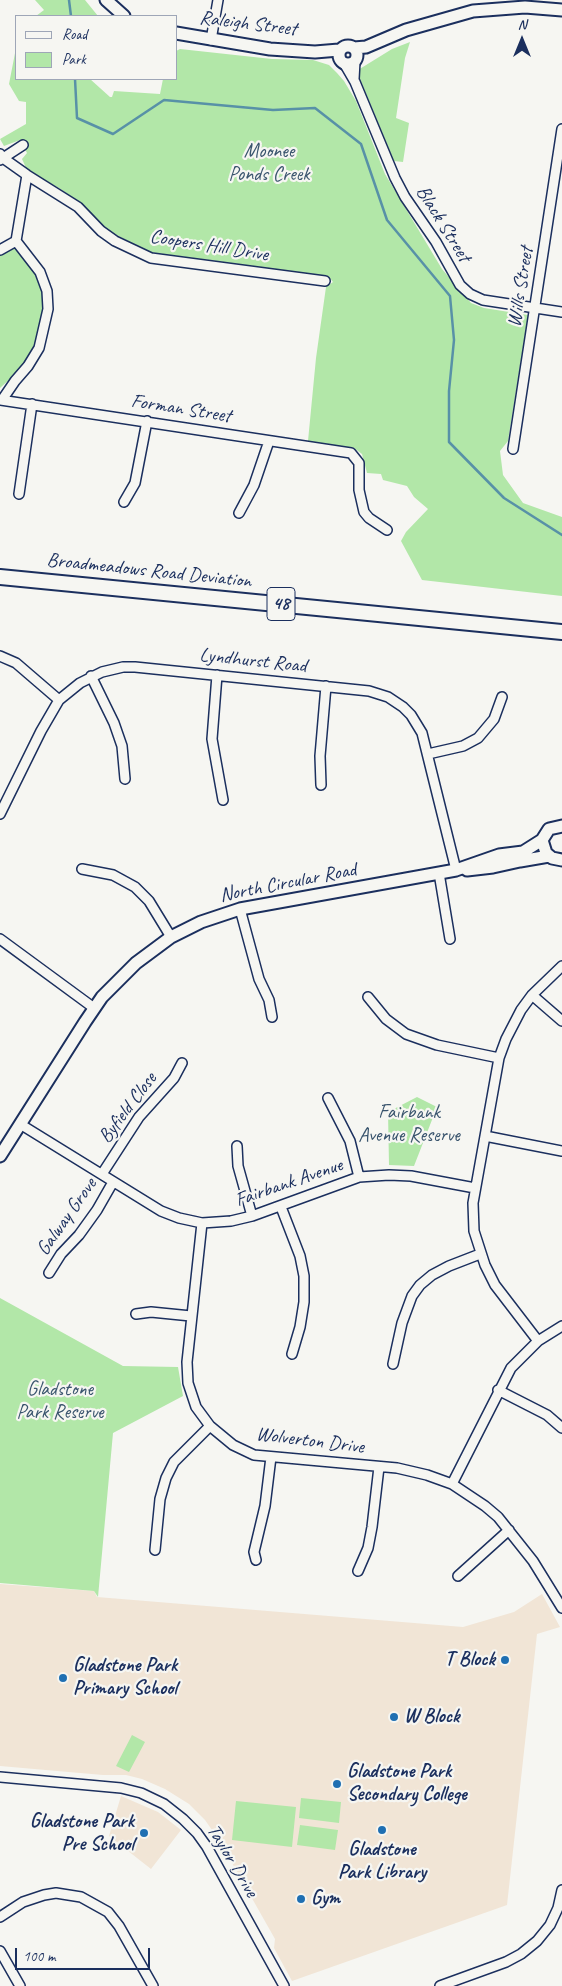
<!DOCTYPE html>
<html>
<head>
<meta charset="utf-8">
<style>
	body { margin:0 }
	#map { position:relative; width:562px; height:1986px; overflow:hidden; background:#f6f6f2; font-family:Caveat,sans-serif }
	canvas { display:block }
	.legend { position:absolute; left:15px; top:15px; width:162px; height:65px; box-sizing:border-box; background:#f6f6f2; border:1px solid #9ea6b7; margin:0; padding:6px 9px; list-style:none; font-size:15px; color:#1b2f5e }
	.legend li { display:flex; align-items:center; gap:10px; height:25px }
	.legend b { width:25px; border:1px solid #9ea6b7 }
	.north { position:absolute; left:497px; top:15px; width:50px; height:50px; -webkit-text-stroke:4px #f6f6f2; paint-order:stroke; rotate:0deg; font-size:14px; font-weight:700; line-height:20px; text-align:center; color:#1b2f5e }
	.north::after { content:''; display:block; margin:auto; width:18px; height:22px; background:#1b2f5e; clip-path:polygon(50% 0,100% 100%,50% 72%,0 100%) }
	.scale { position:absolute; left:15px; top:1948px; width:135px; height:22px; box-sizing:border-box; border:2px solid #1b2f5e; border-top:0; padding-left:6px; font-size:15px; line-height:18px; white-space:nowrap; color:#1b2f5e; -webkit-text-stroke:4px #f6f6f2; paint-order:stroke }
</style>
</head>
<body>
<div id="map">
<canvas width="562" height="1986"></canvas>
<ul class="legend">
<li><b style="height:6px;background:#f6f6f2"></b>Road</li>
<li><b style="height:14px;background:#b2e7a8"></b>Park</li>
</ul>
<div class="north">N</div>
<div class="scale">100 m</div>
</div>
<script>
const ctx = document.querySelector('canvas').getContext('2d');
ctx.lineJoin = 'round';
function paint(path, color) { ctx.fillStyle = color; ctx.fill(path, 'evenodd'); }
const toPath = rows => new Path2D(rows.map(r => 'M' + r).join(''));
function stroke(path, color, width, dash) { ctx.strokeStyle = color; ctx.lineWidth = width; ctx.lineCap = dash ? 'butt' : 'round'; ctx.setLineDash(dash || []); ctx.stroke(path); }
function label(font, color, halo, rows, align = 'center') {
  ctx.font = font + ' Caveat,sans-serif'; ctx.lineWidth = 4.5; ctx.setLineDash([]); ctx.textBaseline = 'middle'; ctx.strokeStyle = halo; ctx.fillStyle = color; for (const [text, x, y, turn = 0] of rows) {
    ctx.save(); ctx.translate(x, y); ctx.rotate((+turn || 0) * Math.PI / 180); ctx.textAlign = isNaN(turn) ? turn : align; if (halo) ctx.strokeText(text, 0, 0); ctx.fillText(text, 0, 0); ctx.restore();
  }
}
const built = toPath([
	[0,1584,94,1591,97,1597,463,1627,514,1612,542,1594,560,1627,537,1634,507,1905,292,1981,274,1948,275,1939,219,1840,205,1820,189,1804,165,1789,142,1779,126,1775,103,1775,0,1766],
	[121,1796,158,1812,181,1830,151,1869,109,1836]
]);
const green = toPath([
	[35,0,85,0,98,16,36,16,44,10],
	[410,42,405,58,396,118,409,123,403,162,394,161,358,74,358,70,392,49],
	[16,48,16,79,90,79,110,97,112,97,114,91,160,94,163,79,176,79,176,51,180,49,272,59,313,60,329,65,337,73,344,81,356,101,385,174,442,269,471,303,484,308,528,315,508,441,500,451,503,475,523,503,562,517,562,596,422,580,401,541,406,532,428,509,414,497,407,486,383,480,381,474,367,473,362,454,354,448,308,441,316,358,326,287,333,282,328,276,149,252,105,229,85,206,59,188,27,170,22,159,27,153,20,140,4,146,0,139,26,124,26,102,19,101,9,84],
	[12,247,17,248,35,271,41,283,45,307,40,336,32,353,22,368,0,388,0,253],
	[417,1097,437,1107,414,1166,389,1165,388,1112],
	[0,1298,123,1366,178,1367,183,1396,113,1433,98,1597,94,1591,0,1583],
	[132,1735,145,1742,129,1772,116,1766],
	[301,1798,341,1802,339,1823,299,1818],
	[236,1801,296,1807,292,1847,232,1840],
	[300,1825,338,1830,335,1850,297,1845]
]);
const stream = toPath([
	[69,0,71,16],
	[75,79,77,118,113,134,164,100,273,110,315,108,361,144,387,220,450,296,454,340,449,391,449,442,504,498,562,535]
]);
const minor = toPath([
	[211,40,218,0],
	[344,63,355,82,395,178,405,197,436,242,460,285,470,294,483,300,562,312],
	[354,79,355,61],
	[0,154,3,158,27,175,78,207,101,231,115,241,151,258,325,281],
	[0,160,23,145],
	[16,241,27,175],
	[0,250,16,241],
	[0,400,351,453,359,463,359,490,364,512,369,518,387,530],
	[2,400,15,381,28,366,39,348,48,309,47,291,40,272,16,241],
	[513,449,562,129],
	[19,494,32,404],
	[124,502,135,483,147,421],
	[239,513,254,485,269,441],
	[0,656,16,663,59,700],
	[217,675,212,739,223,800],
	[91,676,114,723,122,746,125,779],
	[428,754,463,746,478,738,494,719,502,697],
	[321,785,320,756,326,686],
	[0,814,41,731,59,700,80,683,102,672,123,667,135,667,369,691,388,697,403,707,411,715,422,733,456,870],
	[82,869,113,875,135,887,149,901,171,937],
	[439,873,450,939],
	[240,909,259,979,269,1000,272,1017],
	[0,939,94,1008],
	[532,995,562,1021],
	[368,997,386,1019,406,1034,437,1045,499,1058],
	[328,1098,350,1141,359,1177],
	[20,1124,161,1211,179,1218,202,1223,231,1221,252,1216,359,1177,389,1175,411,1176,475,1188],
	[485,1136,562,1151],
	[237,1146,238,1166,252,1216],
	[102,1174,139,1117,174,1078,182,1063],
	[281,1207,300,1256,304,1276,304,1302,300,1327,292,1354],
	[202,1223,187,1362,188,1383,196,1407,210,1426,233,1445,254,1455,397,1468,427,1475,452,1484,485,1506,498,1517,533,1561,562,1608],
	[49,1273,61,1254,79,1235,97,1210,113,1182],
	[136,1314,151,1312,191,1316],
	[538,1341,495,1285,485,1265,474,1231,473,1203,499,1058,506,1039,521,1010,532,995,562,966],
	[393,1364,402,1323,412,1296,420,1285,432,1275,449,1266,480,1254],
	[498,1390,547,1415,562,1428],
	[452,1484,511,1368,538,1341,562,1326],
	[155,1550,160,1499,166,1478,174,1462,210,1426],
	[256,1560,254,1552,265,1506,271,1457],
	[358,1571,368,1548,372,1527,379,1467],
	[458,1576,509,1530],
	[0,1777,121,1788,141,1793,164,1804,183,1819,197,1833,207,1847,284,1986],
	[0,1917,23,1902,44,1895,56,1893,81,1897,108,1912,119,1926,153,1986],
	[0,1951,20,1986],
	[440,1986,506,1962,521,1954,537,1941,550,1925,558,1908,562,1890]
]);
const tertiary = toPath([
	[106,0,124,16],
	[176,33,270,49,315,52,339,50],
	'339 55a9 9 0 1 1 18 0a9 9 0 1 1-18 0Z',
	[354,48,366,47,406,30,473,11,525,7,562,10],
	[562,826,549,829,542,840,546,853,552,858,562,860],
	[467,870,493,867,520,861,549,856],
	[0,1156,85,1022,102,997,136,963,171,937,201,922,240,909,456,870,499,855,523,852,542,840]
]);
const primary = toPath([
	[0,577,562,632]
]);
const markers = [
	[505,1660,5,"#1f6fb2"],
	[63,1678,5,"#1f6fb2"],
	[394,1717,5,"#1f6fb2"],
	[337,1784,5,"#1f6fb2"],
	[382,1830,5,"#1f6fb2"],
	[144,1833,5,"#1f6fb2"],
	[301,1899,5,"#1f6fb2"]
];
const shields = [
	[281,604,28]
];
const shieldNames = [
	["48",281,604]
];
const streetNames = [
	["Raleigh Street",248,24,7],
	["Black Street",443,224,58],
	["Coopers Hill Drive",209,246,9],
	["Wills Street",521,287,-81],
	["Forman Street",181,409,9],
	["Broadmeadows Road Deviation",149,571,6],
	["Lyndhurst Road",253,661,6],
	["North Circular Road",288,883,-11],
	["Byfield Close",128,1108,-53],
	["Fairbank Avenue",289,1183,-19],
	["Galway Grove",67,1217,-55],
	["Wolverton Drive",310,1441,7],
	["Taylor Drive",232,1861,59]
];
const parkNames = [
	["Moonee",269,152],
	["Ponds Creek",269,175],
	["Fairbank",409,1113],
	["Avenue Reserve",409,1136],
	["Gladstone",60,1390],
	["Park Reserve",60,1413]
];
const poiNames = [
	["T Block",495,1660,"right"],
	["Gladstone Park",73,1666],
	["Primary School",73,1689],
	["W Block",404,1717],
	["Gladstone Park",347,1772],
	["Secondary College",347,1795],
	["Gladstone Park",134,1822,"right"],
	["Pre School",134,1845,"right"],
	["Gladstone",382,1850,"center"],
	["Park Library",382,1873,"center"],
	["Gym",311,1899]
];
paint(built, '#f1e5d6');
paint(green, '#b2e7a8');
stroke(stream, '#5891a7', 2.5);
stroke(minor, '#1b2f5e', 12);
stroke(tertiary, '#1b2f5e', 15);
stroke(primary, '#1b2f5e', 18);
stroke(minor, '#f6f6f2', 9);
stroke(tertiary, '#f6f6f2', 11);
stroke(primary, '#f6f6f2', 14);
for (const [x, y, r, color] of markers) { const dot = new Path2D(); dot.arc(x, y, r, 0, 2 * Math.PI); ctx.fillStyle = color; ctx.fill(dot); stroke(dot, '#f6f6f2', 2); }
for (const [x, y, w] of shields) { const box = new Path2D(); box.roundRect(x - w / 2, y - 16.5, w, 33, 4); ctx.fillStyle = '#f6f6f2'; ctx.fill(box); stroke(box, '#1b2f5e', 1); }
label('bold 19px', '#1b2f5e', null, shieldNames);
label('20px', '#1b2f5e', '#f6f6f2', streetNames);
label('20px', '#39546d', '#f6f6f2', parkNames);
label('bold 20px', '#1b2f5e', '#f6f6f2', poiNames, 'left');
</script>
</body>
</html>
